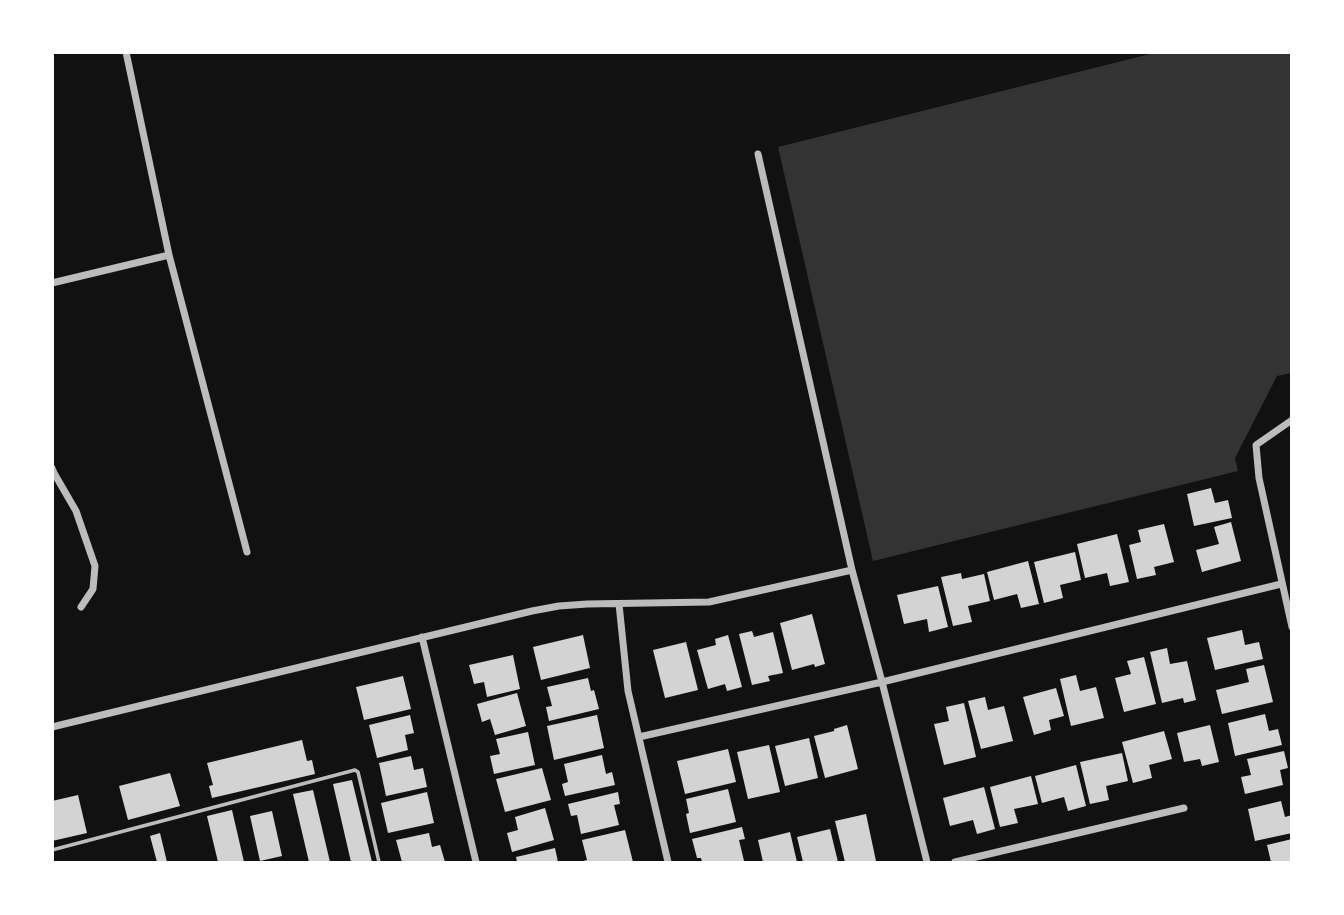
<!DOCTYPE html>
<html>
<head>
<meta charset="utf-8">
<style>
	body { margin:0 }
	#map { position:relative; width:1344px; height:915px; overflow:hidden; background:#111; font-family:Lato,sans-serif }
	canvas { display:block }
	.frame { position:absolute; inset:0; border:54px solid #fff; pointer-events:none }
</style>
</head>
<body>
<div id="map">
<canvas width="1344" height="915"></canvas>
<div class="frame"></div>
</div>
<script>
const ctx = document.querySelector('canvas').getContext('2d');
ctx.lineJoin = 'round';
function paint(path, color) { ctx.fillStyle = color; ctx.fill(path, 'evenodd'); }
const toPath = rows => new Path2D(rows.map(r => 'M' + r).join(''));
function stroke(path, color, width, dash) { ctx.strokeStyle = color; ctx.lineWidth = width; ctx.lineCap = dash ? 'butt' : 'round'; ctx.setLineDash(dash || []); ctx.stroke(path); }
const water = toPath([
	[1154,53,1291,53,1291,373,1277,376,1235,458,1238,471,873,561,778,147]
]);
const building = toPath([
	[1211,488,1215,503,1228,500,1232,518,1194,526,1187,494],
	[1231,522,1241,561,1202,572,1196,550,1219,544,1214,527],
	[1164,524,1174,562,1154,567,1156,575,1137,579,1129,545,1141,542,1138,530],
	[1117,534,1129,582,1110,586,1107,573,1085,578,1077,544],
	[1075,552,1081,580,1060,585,1063,598,1044,603,1034,562],
	[1028,561,1039,604,1021,608,1017,594,994,600,987,572],
	[961,573,962,579,984,574,990,601,968,606,972,622,953,626,941,577],
	[938,586,948,627,929,632,927,619,904,624,897,595],
	[812,614,825,664,815,667,814,664,792,670,780,623],
	[1242,630,1245,645,1259,642,1263,659,1215,670,1207,638],
	[752,631,754,637,773,632,783,673,768,676,770,681,752,685,739,634],
	[583,635,590,668,541,680,533,647],
	[728,635,742,687,727,691,725,684,708,689,697,650,716,645,715,639],
	[686,642,698,690,665,698,653,650],
	[1167,648,1170,664,1187,661,1196,700,1184,703,1183,698,1162,703,1150,652],
	[513,655,520,689,487,697,484,682,474,684,469,665],
	[1144,657,1156,704,1124,712,1115,678,1131,674,1127,661],
	[1264,665,1273,702,1222,714,1216,690,1249,682,1246,669],
	[1076,675,1080,691,1096,687,1104,718,1071,726,1060,679],
	[403,676,411,709,364,720,356,687],
	[588,678,591,691,594,690,599,709,549,721,546,707,552,706,547,687],
	[1056,688,1064,716,1049,720,1051,730,1034,735,1023,697],
	[517,693,526,726,495,735,490,719,482,722,477,704],
	[985,697,988,710,1004,706,1013,741,981,749,968,701],
	[964,703,976,757,944,765,934,724,949,721,946,707],
	[1265,714,1269,731,1278,729,1282,745,1235,756,1228,723],
	[410,715,414,733,405,735,408,750,377,758,369,725],
	[597,715,604,748,554,760,547,726],
	[847,725,858,769,825,778,814,736,834,731,834,729],
	[1210,725,1219,762,1202,766,1200,759,1184,762,1177,733],
	[1164,731,1172,759,1149,765,1152,778,1133,783,1122,742],
	[528,732,535,765,494,774,490,756,500,754,496,739],
	[809,738,818,778,785,786,775,746],
	[302,740,307,761,312,760,315,774,212,798,209,786,213,785,207,763],
	[769,745,780,792,748,799,737,752],
	[728,749,736,782,685,794,677,761],
	[1284,751,1288,768,1280,770,1283,785,1245,794,1241,777,1251,775,1247,759],
	[1122,753,1128,781,1106,786,1109,800,1090,804,1080,762],
	[602,755,606,774,612,772,615,785,565,796,562,784,568,782,564,764],
	[411,756,414,770,423,768,427,787,386,796,379,763],
	[1076,765,1086,806,1068,811,1064,797,1042,803,1035,776],
	[542,768,551,800,505,812,496,779],
	[170,773,180,806,128,820,119,786],
	[1031,776,1038,804,1014,809,1018,823,1000,827,990,787],
	[352,780,372,862,351,862,333,784],
	[984,787,995,829,977,834,973,820,950,826,943,798],
	[728,789,736,822,690,833,686,814,689,813,686,799],
	[313,790,330,862,309,862,293,794],
	[427,792,434,823,388,833,381,803],
	[618,792,620,804,614,805,619,825,581,834,577,815,571,816,568,804],
	[78,795,87,833,52,841,52,801],
	[1281,801,1285,817,1292,815,1292,833,1255,841,1248,809],
	[545,808,554,840,512,852,507,833,518,830,515,817],
	[232,810,244,862,218,862,207,816],
	[272,811,282,856,260,861,250,816],
	[866,814,876,861,845,862,835,821],
	[742,827,745,839,739,840,744,861,737,862,702,862,701,858,697,858,692,839],
	[830,829,838,862,803,862,797,837],
	[625,830,633,862,579,862,587,860,582,840],
	[790,832,797,862,763,862,758,840],
	[160,833,167,862,157,862,150,836],
	[429,833,432,847,440,845,445,862,402,862,396,840],
	[1292,839,1292,862,1271,862,1267,845],
	[555,848,558,862,517,862,516,857]
]);
const service = toPath([
	[52,850,355,770,358,772,379,862]
]);
const minor = toPath([
	[126,52,169,255,247,552],
	[758,154,852,570,882,682,927,862],
	[52,283,169,255],
	[1292,420,1256,445,1259,478,1292,627],
	[52,468,54,473,76,511,95,566,93,589,81,607],
	[619,604,628,691,668,862],
	[422,637,476,862],
	[52,727,532,611,559,606,587,604,709,602,852,570],
	[639,737,882,682,1281,584],
	[955,862,1184,808]
]);
paint(water, '#333');
paint(building, '#d3d3d3');
stroke(service, '#bcbcbc', 3.5);
stroke(minor, '#bcbcbc', 7);
</script>
</body>
</html>
